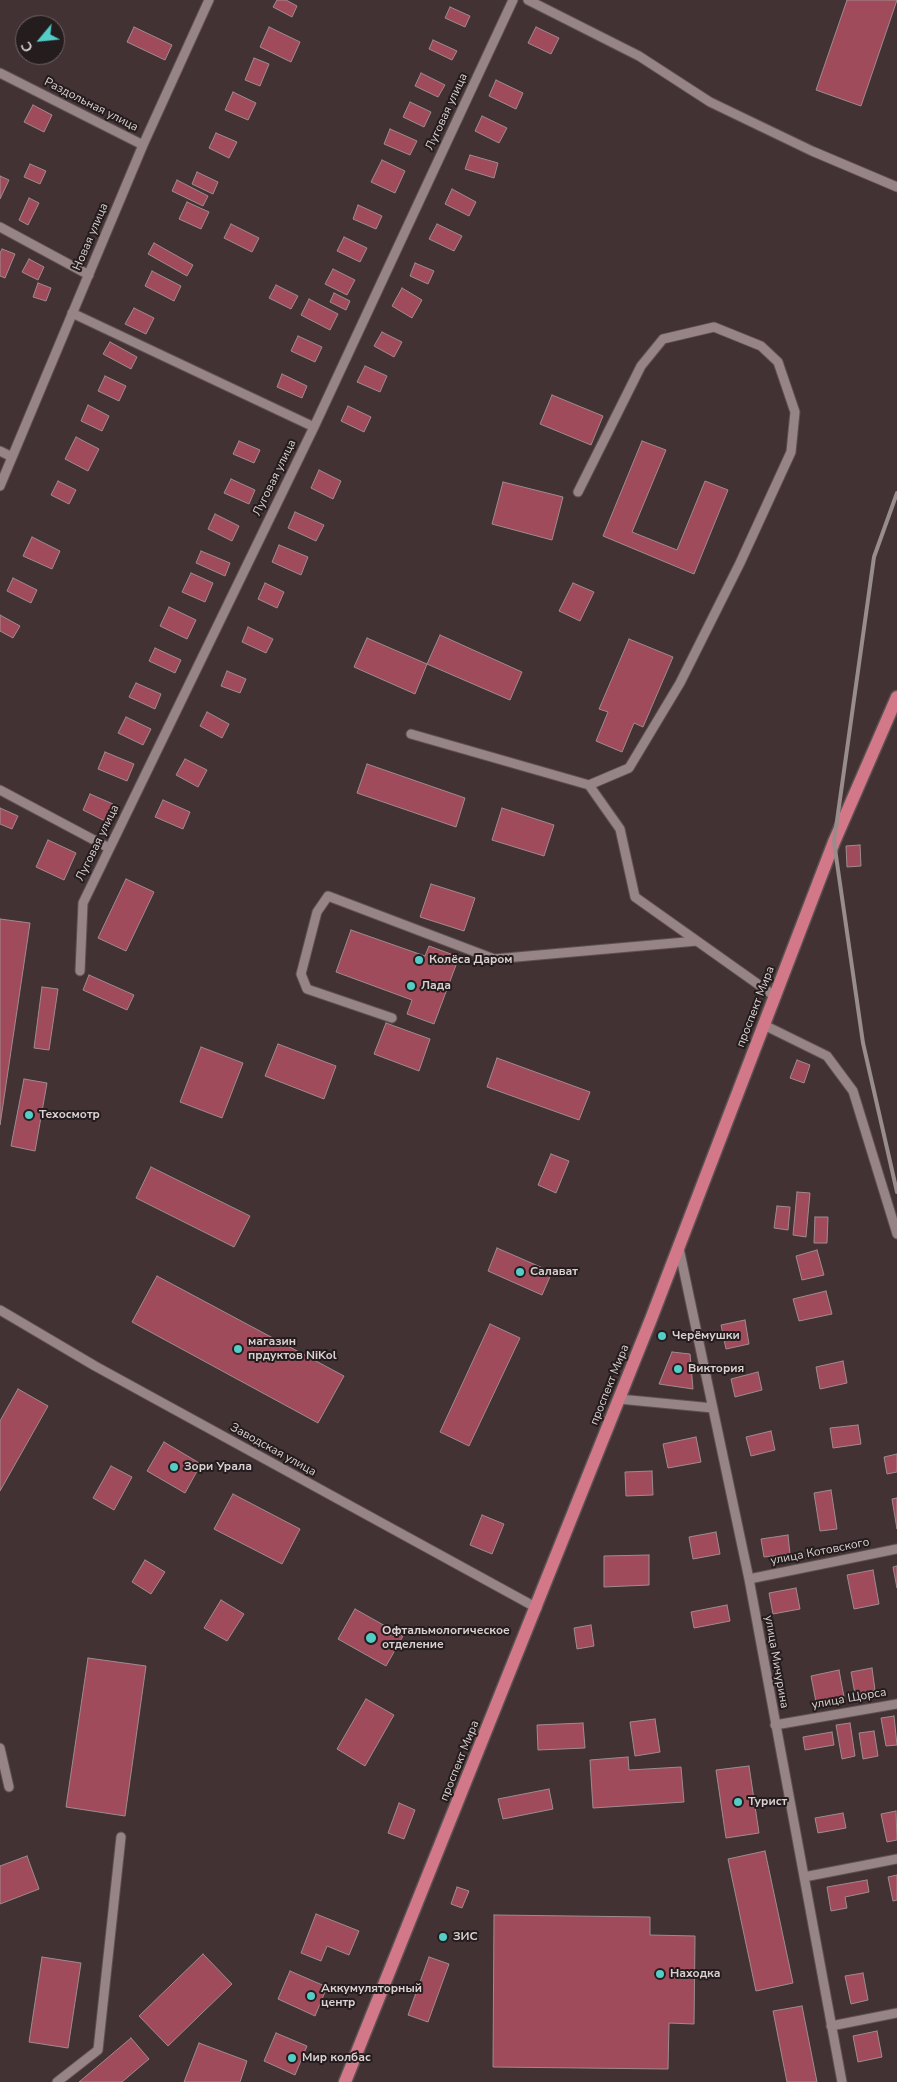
<!DOCTYPE html>
<html>
<head>
<meta charset="utf-8">
<style>
	body { margin:0 }
	#map { position:relative; width:897px; height:2082px; overflow:hidden; background:#433234; font-family:"Nunito Sans",sans-serif }
	canvas { display:block }
	.north { position:absolute; left:15px; top:15px; width:50px; height:50px; box-sizing:border-box; background:#241c1d; border:1px solid #6d6465; border-radius:50%; rotate:242deg; font-size:14px; font-weight:700; line-height:20px; text-align:center; color:#dad0d1 }
	.north::after { content:''; display:block; margin:auto; width:18px; height:22px; background:#54cdc7; clip-path:polygon(50% 0,100% 100%,50% 72%,0 100%) }
</style>
</head>
<body>
<div id="map">
<canvas width="897" height="2082"></canvas>
<div class="north">С</div>
</div>
<script>
const ctx = document.querySelector('canvas').getContext('2d');
ctx.lineJoin = 'round';
function paint(path, color) { ctx.fillStyle = color; ctx.fill(path, 'evenodd'); }
const toPath = rows => new Path2D(rows.map(r => 'M' + r).join(''));
function stroke(path, color, width, dash) { ctx.strokeStyle = color; ctx.lineWidth = width; ctx.lineCap = dash ? 'butt' : 'round'; ctx.setLineDash(dash || []); ctx.stroke(path); }
function label(font, color, halo, rows, align = 'center') {
  ctx.font = font + ' "Nunito Sans",sans-serif'; ctx.lineWidth = 4; ctx.setLineDash([]); ctx.textBaseline = 'middle'; ctx.strokeStyle = halo; ctx.fillStyle = color; for (const [text, x, y, turn = 0] of rows) {
    ctx.save(); ctx.translate(x, y); ctx.rotate((+turn || 0) * Math.PI / 180); ctx.textAlign = isNaN(turn) ? turn : align; if (halo) ctx.strokeText(text, 0, 0); ctx.fillText(text, 0, 0); ctx.restore();
  }
}
const building = toPath([
	[277,0,286,0,297,6,292,17,273,7,277,0],
	[847,0,897,0,861,106,816,90,847,0],
	[450,7,470,16,465,27,445,18,450,7],
	[134,27,172,45,165,60,127,42,134,27],
	[269,27,300,42,291,62,260,47,269,27],
	[536,27,559,38,551,54,528,43,536,27],
	[433,40,457,51,452,60,429,49,433,40],
	[254,58,269,64,260,86,245,80,254,58],
	[421,73,445,85,438,97,415,86,421,73],
	[496,80,523,93,516,109,489,96,496,80],
	[233,92,256,103,248,120,225,110,233,92],
	[410,102,431,112,424,127,403,117,410,102],
	[33,105,52,115,44,132,24,122,33,105],
	[482,116,507,128,499,143,475,131,482,116],
	[390,129,417,141,410,155,384,144,390,129],
	[216,133,237,142,229,158,209,148,216,133],
	[470,155,498,163,494,178,465,169,470,155],
	[382,160,405,171,395,193,371,182,382,160],
	[30,164,46,171,40,184,24,177,30,164],
	[197,172,218,182,213,194,192,184,197,172],
	[0,176,9,180,0,199,0,176],
	[177,180,208,196,203,206,172,191,177,180],
	[452,189,476,202,469,216,445,204,452,189],
	[29,198,39,203,28,225,19,220,29,198],
	[187,202,209,212,201,229,179,219,187,202],
	[358,205,382,216,376,229,353,219,358,205],
	[231,224,259,238,252,252,224,238,231,224],
	[437,224,462,236,454,251,429,239,437,224],
	[344,237,367,248,360,262,337,251,344,237],
	[154,243,193,265,187,276,148,254,154,243],
	[2,249,15,254,5,278,0,276,0,253,2,249],
	[29,259,44,267,38,280,22,272,29,259],
	[415,263,434,271,428,284,410,276,415,263],
	[333,269,355,280,347,295,325,284,333,269],
	[152,271,181,286,174,301,145,286,152,271],
	[38,283,51,288,46,301,33,297,38,283],
	[276,285,298,296,291,309,269,298,276,285],
	[402,288,422,300,412,318,392,306,402,288],
	[334,293,350,301,346,310,330,302,334,293],
	[309,299,338,314,330,330,301,315,309,299],
	[134,308,154,318,146,334,125,324,134,308],
	[382,332,402,342,394,357,374,346,382,332],
	[298,336,322,347,315,362,291,351,298,336],
	[110,342,137,357,131,369,103,354,110,342],
	[365,366,387,376,380,392,357,382,365,366],
	[282,374,307,386,302,398,277,387,282,374],
	[105,376,126,386,119,401,98,391,105,376],
	[552,395,603,416,591,445,540,424,552,395],
	[88,405,109,416,102,431,81,421,88,405],
	[348,406,371,417,364,432,341,421,348,406],
	[76,437,99,449,88,471,65,459,76,437],
	[239,441,260,450,254,463,233,454,239,441],
	[642,441,666,450,632,532,677,550,705,481,728,490,694,574,603,536,642,441],
	[319,470,341,481,333,499,311,488,319,470],
	[231,479,255,490,249,504,224,493,231,479],
	[58,481,76,490,69,504,51,495,58,481],
	[503,482,563,497,552,540,492,524,503,482],
	[295,512,324,525,316,541,288,528,295,512],
	[215,514,239,526,232,541,208,529,215,514],
	[32,537,60,551,52,569,23,556,32,537],
	[279,545,308,557,301,575,272,562,279,545],
	[201,551,230,563,225,576,196,563,201,551],
	[191,573,213,583,205,602,182,592,191,573],
	[13,578,37,590,31,603,7,591,13,578],
	[265,583,284,592,277,608,258,599,265,583],
	[573,583,594,592,580,621,559,611,573,583],
	[169,607,196,620,187,639,160,626,169,607],
	[0,615,20,626,13,638,0,631,0,615],
	[248,627,273,639,266,653,242,642,248,627],
	[440,635,522,672,510,700,427,664,440,635],
	[367,638,427,664,415,694,354,667,367,638],
	[629,639,673,657,643,727,634,723,622,752,596,741,608,712,599,709,629,639],
	[155,648,181,660,175,673,149,661,155,648],
	[227,671,246,679,240,693,221,686,227,671],
	[136,683,161,694,155,709,129,697,136,683],
	[207,712,229,724,222,738,200,726,207,712],
	[126,717,151,729,143,745,118,733,126,717],
	[105,752,134,764,127,781,98,769,105,752],
	[185,759,207,770,198,787,176,775,185,759],
	[367,764,465,798,456,827,357,793,367,764],
	[90,794,113,804,105,821,83,810,90,794],
	[163,800,190,812,183,829,155,817,163,800],
	[0,808,18,816,12,829,0,824,0,808],
	[502,808,554,825,544,856,492,840,502,808],
	[48,840,76,853,64,880,36,867,48,840],
	[860,845,861,866,847,867,846,846,860,845],
	[126,879,154,892,126,951,98,938,126,879],
	[431,884,475,898,464,931,420,917,431,884],
	[0,919,30,923,0,1125,0,919],
	[351,930,425,956,429,946,459,957,434,1024,407,1014,412,1000,336,972,351,930],
	[89,975,134,995,127,1010,83,990,89,975],
	[42,987,58,989,49,1050,34,1048,42,987],
	[386,1023,430,1039,419,1071,374,1054,386,1023],
	[278,1044,336,1066,324,1099,265,1076,278,1044],
	[201,1047,243,1063,222,1118,180,1102,201,1047],
	[497,1058,590,1092,579,1120,487,1087,497,1058],
	[797,1060,810,1065,804,1083,790,1078,797,1060],
	[24,1079,47,1083,35,1151,11,1146,24,1079],
	[551,1154,569,1161,556,1193,538,1185,551,1154],
	[151,1167,250,1216,234,1247,136,1198,151,1167],
	[797,1192,810,1193,806,1237,793,1235,797,1192],
	[777,1206,790,1207,788,1230,774,1228,777,1206],
	[815,1217,828,1217,827,1243,814,1243,815,1217],
	[497,1248,552,1272,542,1295,488,1271,497,1248],
	[817,1250,824,1275,802,1280,796,1256,817,1250],
	[157,1276,344,1376,318,1423,132,1322,157,1276],
	[826,1291,832,1314,799,1321,793,1299,826,1291],
	[745,1320,749,1344,726,1349,721,1325,745,1320],
	[490,1324,520,1338,469,1446,440,1432,490,1324],
	[672,1352,690,1354,693,1389,659,1384,672,1352],
	[843,1361,847,1383,820,1389,816,1367,843,1361],
	[758,1372,762,1390,735,1397,731,1379,758,1372],
	[18,1389,48,1406,0,1491,0,1421,18,1389],
	[858,1425,861,1444,833,1448,830,1428,858,1425],
	[771,1431,775,1450,751,1456,746,1437,771,1431],
	[696,1437,701,1462,668,1468,663,1444,696,1437],
	[164,1442,201,1464,185,1493,147,1471,164,1442],
	[897,1454,897,1472,887,1474,884,1457,897,1454],
	[111,1466,132,1477,114,1510,93,1498,111,1466],
	[652,1471,653,1495,626,1496,625,1472,652,1471],
	[831,1490,837,1529,820,1531,814,1493,831,1490],
	[233,1494,300,1529,282,1564,214,1529,233,1494],
	[897,1498,897,1529,892,1499,897,1498],
	[482,1515,504,1524,492,1554,470,1545,482,1515],
	[716,1532,720,1554,693,1559,689,1537,716,1532],
	[788,1535,790,1554,764,1557,761,1539,788,1535],
	[649,1555,649,1585,604,1587,604,1556,649,1555],
	[145,1560,165,1572,151,1594,132,1582,145,1560],
	[897,1566,897,1588,893,1567,897,1566],
	[873,1570,879,1604,854,1609,847,1575,873,1570],
	[796,1588,800,1609,773,1614,769,1593,796,1588],
	[221,1600,244,1614,227,1641,204,1628,221,1600],
	[727,1605,730,1621,694,1628,691,1612,727,1605],
	[355,1609,403,1636,386,1666,338,1639,355,1609],
	[591,1625,594,1646,577,1649,574,1628,591,1625],
	[88,1658,146,1666,125,1816,66,1807,88,1658],
	[872,1668,875,1690,855,1694,851,1672,872,1668],
	[839,1670,844,1697,816,1702,811,1676,839,1670],
	[366,1699,394,1715,365,1766,337,1749,366,1699],
	[894,1716,897,1745,886,1746,881,1718,894,1716],
	[655,1719,660,1752,635,1756,630,1722,655,1719],
	[583,1723,585,1748,538,1750,537,1725,583,1723],
	[850,1723,855,1756,842,1759,836,1725,850,1723],
	[874,1731,878,1756,863,1759,859,1733,874,1731],
	[832,1732,834,1745,805,1750,803,1737,832,1732],
	[628,1757,629,1770,681,1767,684,1802,593,1808,590,1760,628,1757],
	[749,1766,759,1833,726,1838,716,1770,749,1766],
	[549,1789,553,1809,503,1819,498,1799,549,1789],
	[399,1803,415,1810,404,1839,388,1833,399,1803],
	[896,1811,897,1840,887,1842,881,1814,896,1811],
	[843,1813,846,1828,818,1833,815,1818,843,1813],
	[765,1851,793,1983,756,1991,728,1859,765,1851],
	[27,1856,39,1889,0,1904,0,1866,27,1856],
	[897,1875,897,1900,893,1901,888,1877,897,1875],
	[867,1880,869,1892,845,1897,847,1908,831,1911,827,1887,867,1880],
	[457,1887,469,1891,462,1908,451,1904,457,1887],
	[316,1914,359,1931,349,1955,327,1946,321,1961,301,1953,316,1914],
	[494,1915,650,1917,650,1935,695,1936,694,2024,669,2023,668,2069,493,2067,494,1915],
	[203,1954,232,1984,168,2046,139,2016,203,1954],
	[42,1957,81,1963,68,2048,29,2042,42,1957],
	[429,1957,449,1964,428,2022,408,2015,429,1957],
	[290,1971,327,1987,315,2016,278,1999,290,1971],
	[863,1973,868,2000,851,2004,845,1976,863,1973],
	[802,2006,817,2082,787,2082,773,2011,802,2006],
	[877,2031,882,2057,858,2062,853,2036,877,2031],
	[276,2033,307,2046,295,2075,264,2061,276,2033],
	[131,2038,149,2059,122,2082,79,2082,131,2038],
	[199,2043,247,2061,240,2082,184,2082,199,2043]
]);
const minor = toPath([
	[528,0,639,56,710,102,812,151,897,187],
	[0,73,143,145],
	[0,227,89,275],
	[72,313,314,427],
	[0,451,12,457],
	[0,486,143,145,209,0],
	[578,492,641,366,663,339,714,327,761,346,778,362,795,412,791,452,740,563,680,683,629,768,589,785],
	[411,734,589,785,620,829,635,897,776,997],
	[0,790,109,848],
	[80,971,83,903,314,427,513,0],
	[392,1018,307,989,301,974,317,912,328,896,494,959,697,941],
	[764,1025,827,1056,853,1091,897,1234],
	[679,1248,749,1579,842,2082],
	[0,1310,95,1366,537,1608],
	[619,1399,713,1408],
	[749,1579,897,1549],
	[775,1725,897,1704],
	[0,1748,9,1787],
	[804,1877,897,1859],
	[831,2026,897,2013],
	[57,2082,98,2050,121,1837]
]);
const major = toPath([
	[345,2082,651,1319,834,842,897,697]
]);
const rail = toPath([
	[897,493,874,557,834,842,863,1043,897,1192]
]);
const markers = [
	[419,960,5,"#54cdc7"],
	[411,986,5,"#54cdc7"],
	[29,1115,5,"#54cdc7"],
	[520,1272,5,"#54cdc7"],
	[662,1336,5,"#54cdc7"],
	[238,1349,5,"#54cdc7"],
	[678,1369,5,"#54cdc7"],
	[174,1467,5,"#54cdc7"],
	[371,1638,6,"#54cdc7"],
	[738,1802,5,"#54cdc7"],
	[443,1937,5,"#54cdc7"],
	[660,1974,5,"#54cdc7"],
	[311,1996,5,"#54cdc7"],
	[292,2058,5,"#54cdc7"]
];
const streetNames = [
	["Раздольная улица",91,105,27],
	["Луговая улица",447,112,-65],
	["Новая улица",91,237,-67],
	["Луговая улица",275,478,-64],
	["Луговая улица",98,843,-64],
	["проспект Мира",756,1007,-69],
	["проспект Мира",610,1385,-68],
	["Заводская улица",273,1450,29],
	["улица Котовского",820,1552,-11],
	["улица Мичурина",776,1662,80],
	["улица Щорса",849,1699,-10],
	["проспект Мира",460,1761,-68]
];
const poiNames = [
	["Колёса Даром",429,960],
	["Лада",421,986],
	["Техосмотр",39,1115],
	["Салават",530,1272],
	["Черёмушки",672,1336],
	["магазин",248,1342],
	["прдуктов NiKol",248,1356],
	["Виктория",688,1369],
	["Зори Урала",184,1467],
	["Офтальмологическое",382,1631],
	["отделение",382,1645],
	["Турист",748,1802],
	["ЗИС",453,1937],
	["Находка",670,1974],
	["Аккумуляторный",321,1989],
	["центр",321,2003],
	["Мир колбас",302,2058]
];
paint(building, '#a04b5b');
stroke(building, '#9f8b8d', 1);
stroke(minor, '#5e5152', 11);
stroke(major, '#5e5152', 15);
stroke(minor, '#978486', 9);
stroke(major, '#d27889', 12);
stroke(rail, '#998c8d', 4);
for (const [x, y, r, color] of markers) { const dot = new Path2D(); dot.arc(x, y, r, 0, 2 * Math.PI); ctx.fillStyle = color; ctx.fill(dot); stroke(dot, '#241c1d', 2); }
label('12px', '#dad0d1', '#241c1d', streetNames);
label('bold 12px', '#dad0d1', '#241c1d', poiNames, 'left');
</script>
</body>
</html>
